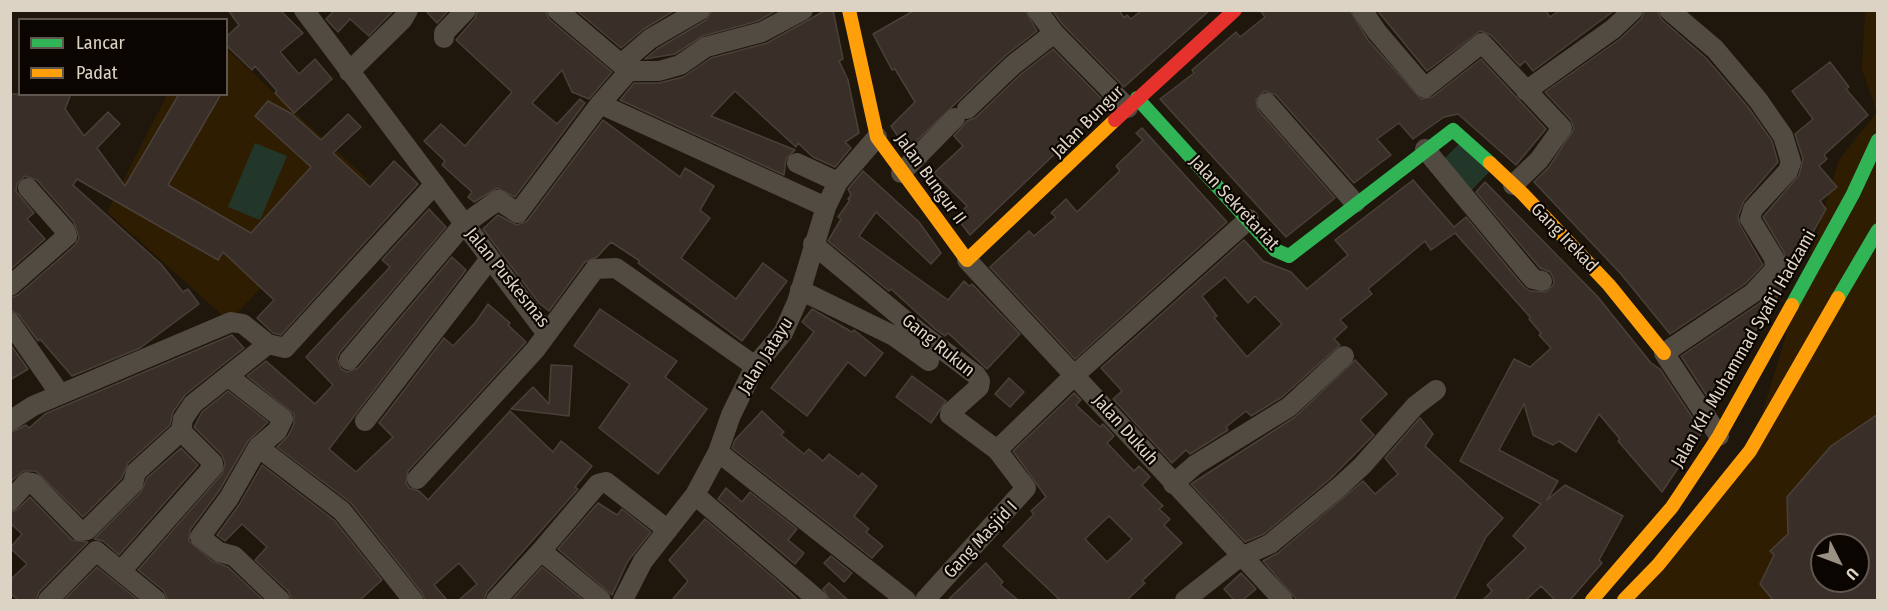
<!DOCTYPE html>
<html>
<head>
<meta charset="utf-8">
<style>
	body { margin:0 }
	#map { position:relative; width:1888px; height:611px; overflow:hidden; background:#1f170b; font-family:"Fira Sans Condensed",sans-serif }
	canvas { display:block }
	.frame { position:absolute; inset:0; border:12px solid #ddd3c5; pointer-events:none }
	.legend { position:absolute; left:18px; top:18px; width:210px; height:78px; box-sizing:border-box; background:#0b0501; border:2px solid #5f574f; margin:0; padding:8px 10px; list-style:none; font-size:18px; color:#ddd3c5 }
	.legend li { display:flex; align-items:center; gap:12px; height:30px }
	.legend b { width:30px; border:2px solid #5f574f }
	.north { position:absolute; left:1810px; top:533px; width:60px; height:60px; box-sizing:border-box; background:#0b0501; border:2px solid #5f574f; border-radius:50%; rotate:132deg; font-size:16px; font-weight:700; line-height:24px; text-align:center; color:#ddd3c5 }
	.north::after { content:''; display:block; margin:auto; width:21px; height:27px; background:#9a9184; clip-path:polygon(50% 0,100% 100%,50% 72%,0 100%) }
</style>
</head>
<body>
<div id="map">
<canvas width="1888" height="611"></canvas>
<div class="frame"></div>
<ul class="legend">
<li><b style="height:8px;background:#30b455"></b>Lancar</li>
<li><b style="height:8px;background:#ff9f0a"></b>Padat</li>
</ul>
<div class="north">U</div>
</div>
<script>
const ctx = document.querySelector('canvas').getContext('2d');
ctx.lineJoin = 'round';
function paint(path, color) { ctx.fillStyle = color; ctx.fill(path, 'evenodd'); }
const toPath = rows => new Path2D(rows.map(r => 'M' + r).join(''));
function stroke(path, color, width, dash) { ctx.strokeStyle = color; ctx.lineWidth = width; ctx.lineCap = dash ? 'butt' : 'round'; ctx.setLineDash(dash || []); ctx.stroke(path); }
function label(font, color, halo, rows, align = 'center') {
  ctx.font = font + ' "Fira Sans Condensed",sans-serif'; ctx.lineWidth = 4.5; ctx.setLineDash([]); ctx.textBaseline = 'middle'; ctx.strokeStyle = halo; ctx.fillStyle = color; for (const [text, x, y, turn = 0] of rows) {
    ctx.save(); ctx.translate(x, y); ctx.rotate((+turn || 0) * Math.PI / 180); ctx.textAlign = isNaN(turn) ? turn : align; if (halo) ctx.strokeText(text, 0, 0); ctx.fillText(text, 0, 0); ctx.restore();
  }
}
const built = toPath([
	[1865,11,1877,11,1877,600,1626,600,1751,451,1839,160,1877,112,1862,70],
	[1822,545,1858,545,1858,581,1822,581],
	[227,49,367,179,229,321,107,212,167,95,226,94]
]);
const green = toPath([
	[1461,142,1490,171,1467,195,1439,164],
	[255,143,287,156,260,220,228,207]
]);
const building = toPath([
	[228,10,280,10,303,33,280,52,299,74,315,59,332,79,294,113,275,93,277,91,255,66,252,70,226,45,226,37,239,25,228,10],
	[335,10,394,10,369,36,350,19,338,32,326,19,335,10],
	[425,10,449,10,437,23,425,10],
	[478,10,545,10,549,19,612,72,589,99,572,92,562,70,532,103,557,124,580,99,585,103,515,197,497,188,474,202,468,197,472,192,442,165,445,161,424,141,441,124,465,146,512,92,456,40,475,18,478,10],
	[576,10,675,10,644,29,621,48,576,10],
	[712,10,777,10,758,21,703,36,675,54,645,59,657,49,706,20,712,10],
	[826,10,833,10,843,59,839,61,848,80,859,133,845,142,851,148,835,167,813,157,798,143,796,147,735,91,711,116,795,150,786,159,784,175,620,100,634,83,659,83,683,77,711,58,767,43,826,10],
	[915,10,1025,10,1037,31,1005,56,907,150,891,126,915,102,895,69,892,70,873,34,915,10],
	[1052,10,1119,10,1124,18,1127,15,1131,19,1142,10,1210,10,1124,87,1063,25,1052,10],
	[1260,10,1350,10,1368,40,1421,99,1432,97,1481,59,1546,129,1516,165,1458,114,1444,117,1413,139,1399,123,1377,139,1391,155,1354,183,1276,95,1264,91,1256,100,1258,110,1335,198,1286,237,1160,99,1194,73,1192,70,1236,32,1240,37,1265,17,1260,10],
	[1377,10,1545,10,1550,17,1560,10,1615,10,1533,71,1525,61,1520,66,1491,35,1480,31,1427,71,1377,10],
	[1645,10,1657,10,1661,19,1706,58,1748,107,1772,141,1778,162,1744,201,1738,216,1740,225,1763,265,1745,284,1670,334,1621,274,1534,182,1549,167,1574,129,1571,120,1545,92,1620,39,1641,19,1645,10],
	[1053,49,1107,104,970,235,956,217,967,206,934,173,963,146,954,136,967,121,975,118,1021,74,1053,49],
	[1830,62,1849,87,1846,89,1868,115,1824,155,1827,159,1819,166,1837,187,1820,201,1826,209,1761,326,1748,336,1752,341,1740,352,1743,356,1733,363,1737,369,1721,398,1713,405,1681,356,1760,303,1786,273,1784,252,1763,217,1799,175,1803,159,1795,134,1813,119,1792,91,1830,62],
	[10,94,71,94,65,109,84,136,108,112,120,124,97,148,125,186,179,94,221,94,168,185,251,233,311,167,255,116,268,101,292,114,321,140,348,114,361,127,333,153,370,187,394,161,418,184,281,335,273,333,257,318,274,300,223,252,218,260,77,179,73,185,161,264,183,292,188,289,199,304,140,348,72,376,40,339,38,341,19,315,10,310,10,298,18,295,75,245,79,238,74,222,37,180,25,176,17,184,16,191,34,213,27,219,45,239,10,270,10,94],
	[603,120,680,177,685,168,714,186,700,210,710,218,681,258,736,299,763,263,787,281,742,341,638,263,640,261,611,242,597,257,585,262,549,311,539,303,483,229,498,215,517,225,527,221,603,120],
	[1142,128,1227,222,1075,359,990,267,1029,231,1034,236,1056,217,1051,213,1066,199,1077,212,1120,171,1116,166,1143,140,1136,133,1142,128],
	[863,171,919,222,941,253,931,264,876,212,859,236,948,300,964,281,969,286,972,284,1020,334,987,369,948,333,945,336,935,329,891,289,889,291,828,241,841,219,838,217,850,200,848,199,851,195,848,189,863,171],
	[1413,180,1454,227,1466,217,1524,287,1530,291,1546,292,1554,284,1553,277,1550,272,1540,268,1476,192,1485,182,1597,296,1651,363,1660,369,1702,432,1662,492,1618,441,1620,439,1599,414,1576,452,1559,441,1553,445,1533,435,1524,404,1499,450,1558,481,1547,500,1565,485,1623,516,1599,560,1602,563,1570,600,1555,600,1541,586,1526,600,1483,600,1492,591,1487,585,1526,548,1513,536,1541,504,1460,461,1514,359,1530,367,1551,348,1539,335,1541,333,1529,319,1530,317,1455,233,1431,250,1425,241,1368,289,1372,294,1340,320,1347,327,1334,339,1340,345,1282,397,1251,416,1246,411,1226,427,1228,430,1190,454,1186,450,1172,463,1113,399,1122,391,1101,368,1244,240,1263,261,1291,272,1307,289,1348,255,1335,240,1413,180],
	[1225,277,1248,303,1255,296,1282,324,1247,357,1214,318,1217,316,1202,296,1225,277],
	[429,209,446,227,340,352,337,358,341,369,347,372,358,368,452,257,466,270,329,449,356,472,393,437,379,423,444,338,453,346,475,323,488,304,510,323,508,325,526,342,408,471,406,483,409,488,419,491,428,500,510,411,553,452,561,441,592,466,575,487,578,489,487,592,484,600,459,600,477,584,459,563,434,585,447,600,425,600,422,593,351,503,277,447,288,436,294,424,294,414,247,376,266,361,315,404,333,385,306,357,390,267,382,260,429,209],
	[600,309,677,361,665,377,707,409,658,474,599,428,630,384,574,346,600,309],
	[812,309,852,332,854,330,883,353,865,376,848,362,807,416,771,388,814,332,802,322,812,309],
	[232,335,244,348,185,395,173,412,170,425,128,463,122,478,83,517,36,471,23,471,10,482,10,433,26,425,29,428,45,414,232,335],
	[10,344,28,369,10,380,10,344],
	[1355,360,1387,394,1360,420,1374,435,1330,479,1264,534,1245,542,1191,484,1295,417,1355,360],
	[551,365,572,366,569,416,511,409,533,387,549,404,551,365],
	[912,376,946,401,931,423,896,397,912,376],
	[1009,378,1024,392,1010,407,995,394,1009,378],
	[228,391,268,422,248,441,219,491,190,530,189,541,212,561,228,567,263,600,168,600,164,591,138,570,222,474,225,463,222,455,194,427,202,412,228,391],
	[1074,393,1081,400,1076,405,1100,427,1103,424,1114,436,1107,443,1134,471,1139,466,1150,477,1142,485,1163,506,1159,509,1170,519,1164,525,1182,543,1142,581,1145,583,1127,600,1060,600,1003,546,1034,514,1031,511,1046,497,1013,451,1074,393],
	[1109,516,1132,539,1107,562,1085,539,1109,516],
	[762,411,784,432,781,435,804,454,809,449,823,461,829,454,859,477,862,473,877,486,854,516,869,529,866,532,883,546,872,558,732,448,735,440,762,411],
	[1878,414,1878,600,1773,600,1760,584,1774,555,1770,551,1788,534,1787,497,1831,446,1878,414],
	[1822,545,1858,545,1858,581,1822,581,1822,545],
	[1420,418,1433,434,1425,446,1503,518,1486,537,1454,600,1297,600,1263,561,1278,553,1363,481,1375,494,1398,474,1385,458,1420,418],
	[181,448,198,465,119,555,103,541,94,539,141,492,147,478,181,448],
	[262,465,334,520,382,580,360,600,292,600,288,591,255,560,267,547,242,524,225,541,217,535,239,505,262,465],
	[726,488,742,502,750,492,797,529,788,540,804,553,795,564,718,499,726,488],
	[30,497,72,540,88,542,39,592,36,600,18,600,10,593,10,580,27,564,10,548,22,534,10,523,10,513,18,509,30,497],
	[598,503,617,515,622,509,651,532,628,561,612,595,558,549,598,503],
	[705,519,780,583,798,600,672,600,688,581,669,560,705,519],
	[831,556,852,573,844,582,824,563,831,556],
	[986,563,1003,582,1000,585,1018,600,948,600,986,563],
	[97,567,138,600,64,600,97,567],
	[542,567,583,600,512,600,542,567],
	[1241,573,1256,589,1243,600,1234,600,1224,589,1241,573],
	[829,583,848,600,830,600,823,589,829,583]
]);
const street = toPath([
	[304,10,547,334],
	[557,10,629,71],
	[1037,10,1054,33,1128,108],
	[1362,10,1377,32,1425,88,1482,43,1562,128,1539,160,1513,185],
	[1669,10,1715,49,1758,100,1783,136,1791,162,1788,171,1753,209,1750,219,1774,258,1775,269,1753,293,1664,353,1719,436],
	[444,38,444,33,466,10],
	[622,63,650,39,700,10],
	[629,71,659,71,680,65,706,47,762,32,803,10],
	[349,72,403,19,408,10],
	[1526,91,1613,29,1633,10],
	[1267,103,1355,203],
	[600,104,826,207],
	[967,109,1013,65,1054,33],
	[1425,149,1533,279,1542,281],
	[797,163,838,182],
	[901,173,955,118],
	[813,244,919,332,976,375,980,381,979,387,951,412,950,415,997,450],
	[967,260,1283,600],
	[10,286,67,236,65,230,28,188],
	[800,290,894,336,929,361],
	[10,322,60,394],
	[349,360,463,225,498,200,518,213,600,104,629,71],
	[229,377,283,419,277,431,258,447,229,498,200,537,219,552,234,556,280,600],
	[10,421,33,406,231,322,243,324,268,344,285,348,435,184],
	[365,421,489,260],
	[258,447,342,511,413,600],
	[718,452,906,600],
	[417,479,535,350,595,269,616,268,755,366],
	[1173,484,1195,465,1289,407,1344,356],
	[695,495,818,600],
	[10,501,27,482,33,483,80,531,87,530,133,484,136,472,181,431,183,419,193,404,268,344],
	[541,551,598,484,606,482,668,530],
	[121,571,213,467,213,463,181,431],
	[48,600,96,551,156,600],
	[496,600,541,551,601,600],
	[623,600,643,561,695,495,718,452,731,415,755,366,783,333,797,302,826,207,838,182,877,137],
	[925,600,1026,488,997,450,1079,371,1249,219],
	[1185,600,1237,559,1270,544,1338,488,1362,466,1415,406,1436,390]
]);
const fast = toPath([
	[1137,98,1275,250,1289,256,1453,130,1490,163],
	[1838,298,1878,230],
	[1792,305,1853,194,1878,140]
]);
const slow = toPath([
	[849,10,877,137,967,260,1115,120],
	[1490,163,1523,194,1609,285,1664,353],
	[1592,600,1672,507,1719,436,1792,305],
	[1624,600,1658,565,1750,451,1838,298]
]);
const jam = toPath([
	[1115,120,1235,10]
]);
const streetNames = [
	["Jalan Bungur",1088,122,-45],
	["Jalan Bungur II",930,179,54],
	["Jalan Sekretariat",1234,203,47],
	["Gang Irekad",1564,238,46],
	["Jalan Puskesmas",507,278,51],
	["Gang Rukun",938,346,39],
	["Jalan KH. Muhammad Syafi'i Hadzami",1744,349,-60],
	["Jalan Jatayu",766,356,-58],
	["Jalan Dukuh",1125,430,48],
	["Gang Masjid I",981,540,-47]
];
paint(built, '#2f1d02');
paint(green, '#22372a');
paint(building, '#392f28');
stroke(building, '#4a403a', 1.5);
stroke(street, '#524b42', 20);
stroke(fast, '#30b455', 14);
stroke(slow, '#ff9f0a', 14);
stroke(jam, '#e5322d', 14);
label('18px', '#ddd3c5', '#0b0501', streetNames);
</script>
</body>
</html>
